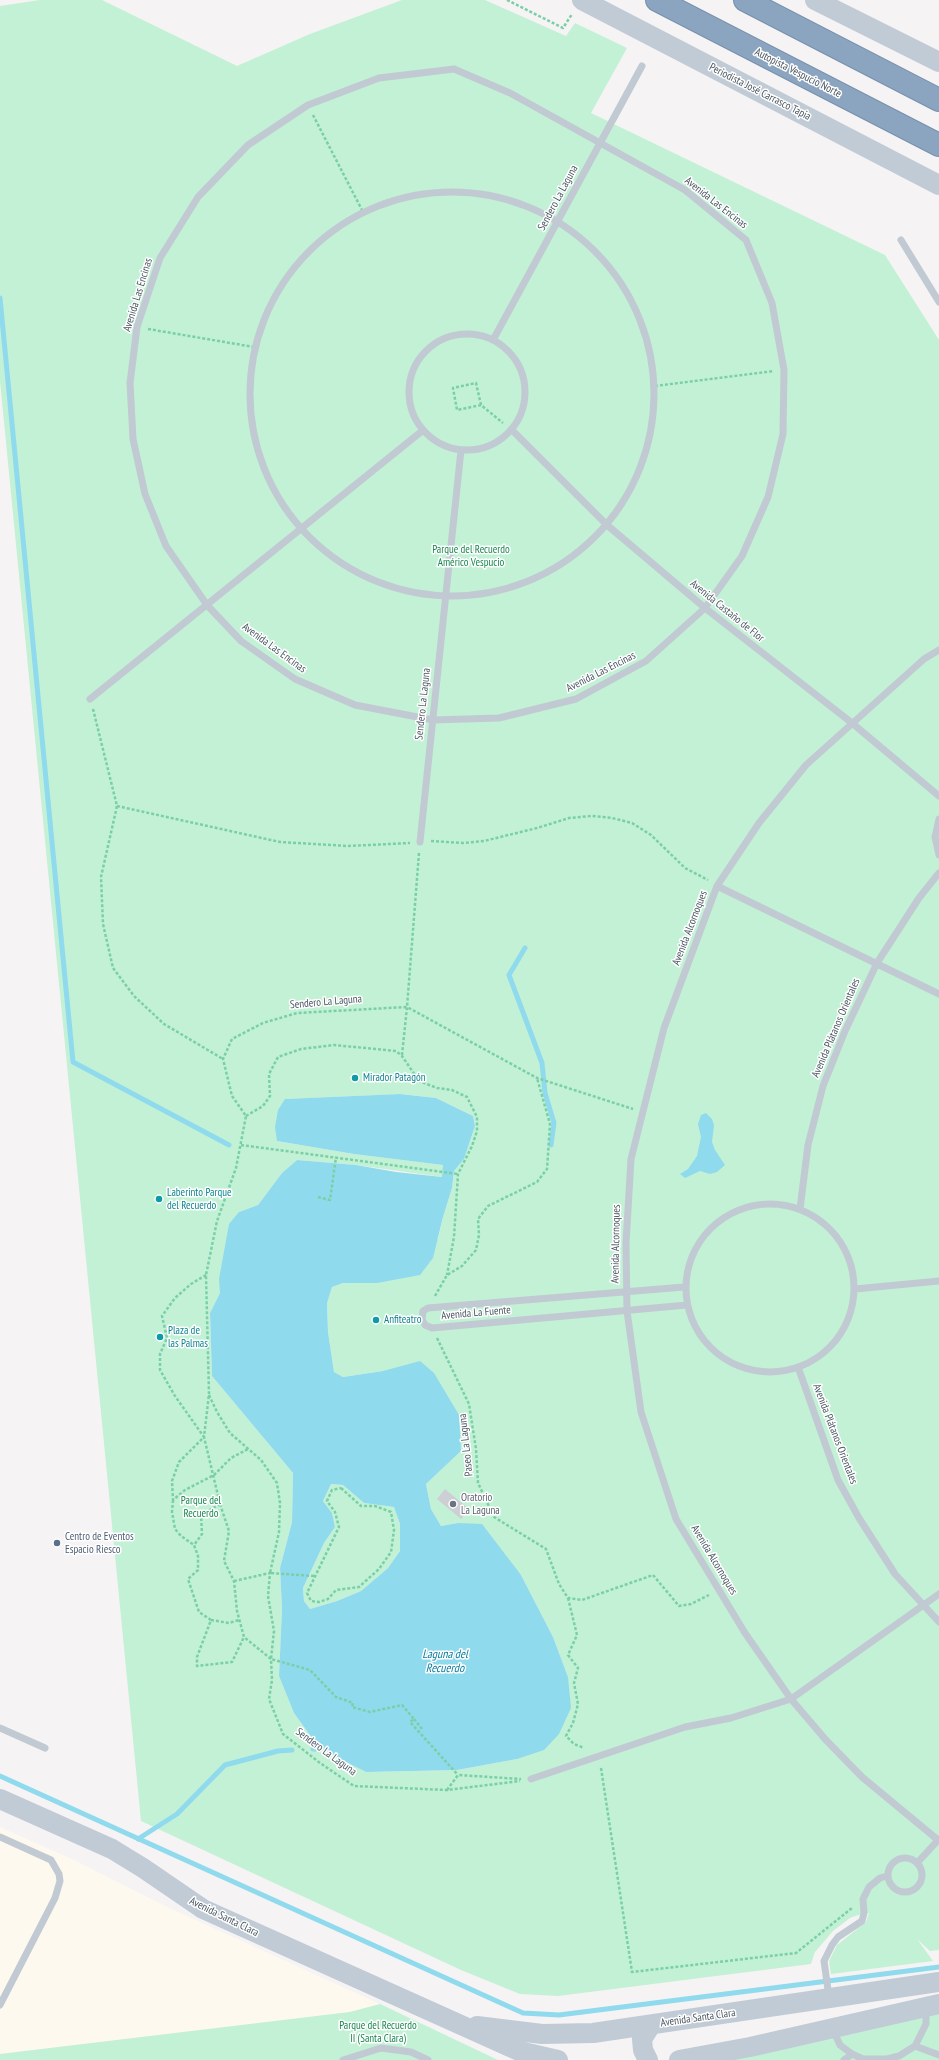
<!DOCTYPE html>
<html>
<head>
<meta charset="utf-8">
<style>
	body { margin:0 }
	canvas { display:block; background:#f5f3f3 }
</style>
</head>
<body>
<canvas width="939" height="2060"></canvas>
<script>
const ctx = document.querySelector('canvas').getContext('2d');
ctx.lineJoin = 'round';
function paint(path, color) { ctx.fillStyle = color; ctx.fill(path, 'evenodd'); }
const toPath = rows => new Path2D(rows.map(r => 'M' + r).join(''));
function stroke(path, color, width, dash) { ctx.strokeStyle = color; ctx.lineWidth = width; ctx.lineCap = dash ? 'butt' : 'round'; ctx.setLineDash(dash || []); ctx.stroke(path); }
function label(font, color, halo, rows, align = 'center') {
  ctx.font = font + ' "PT Sans Narrow",sans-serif'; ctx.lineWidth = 3; ctx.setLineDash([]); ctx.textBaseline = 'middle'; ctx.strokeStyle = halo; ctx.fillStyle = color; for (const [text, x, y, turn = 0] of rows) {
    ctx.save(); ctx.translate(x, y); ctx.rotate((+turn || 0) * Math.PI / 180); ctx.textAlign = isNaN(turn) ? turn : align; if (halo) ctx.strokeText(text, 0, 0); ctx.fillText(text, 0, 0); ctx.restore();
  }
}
const commercial = toPath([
	[0,1827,74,1860,165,1906,380,2004,350,2012,0,2054]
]);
const green = toPath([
	[40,0,102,0,237,66,310,34,402,0,485,0,566,36,575,23,627,48,591,113,885,255,939,340,939,1950,930,1951,917,1939,933,1961,831,1974,829,1961,837,1945,866,1922,869,1913,864,1913,850,1918,833,1931,815,1952,811,1964,558,1996,520,1994,461,1970,141,1821,0,381,0,6],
	[401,1094,436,1098,473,1116,475,1126,464,1159,454,1171,452,1188,443,1217,438,1239,377,1283,343,1283,332,1287,327,1302,328,1332,334,1372,343,1377,383,1371,461,1451,426,1484,431,1509,441,1526,458,1523,521,1575,553,1637,568,1677,517,1759,457,1770,366,1772,320,1749,294,1713,279,1676,282,1609,280,1568,292,1522,293,1473,212,1376,210,1313,220,1293,239,1212,258,1205,282,1173,297,1160,356,1165,442,1177,444,1165,354,1154,277,1141,285,1099],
	[331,1484,343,1485,364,1503,394,1507,400,1524,400,1551,388,1568,361,1591,337,1601,310,1609,304,1601,303,1588,324,1543,335,1527,332,1513,323,1501],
	[380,2004,498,2060,0,2060,0,2054,350,2012],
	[939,2013,939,2060,731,2060]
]);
const water = toPath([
	[400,1094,436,1098,473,1116,475,1126,464,1159,454,1171,452,1188,443,1217,433,1258,420,1275,377,1283,343,1283,332,1287,327,1303,328,1332,334,1372,343,1377,383,1371,420,1361,434,1373,459,1415,461,1451,426,1484,431,1509,441,1526,458,1523,482,1524,521,1575,553,1637,568,1677,571,1708,559,1734,544,1750,517,1759,457,1770,366,1772,320,1749,294,1713,279,1676,282,1609,280,1568,292,1522,293,1473,212,1376,210,1313,220,1293,219,1279,229,1224,239,1212,258,1205,282,1173,297,1160,356,1165,396,1172,442,1177,443,1165,354,1154,277,1141,275,1127,278,1110,285,1099],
	[331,1484,343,1485,364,1503,394,1507,400,1524,400,1551,388,1568,361,1591,337,1601,310,1609,304,1601,303,1588,324,1543,335,1527,332,1513,323,1501],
	[706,1113,712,1119,714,1125,712,1142,715,1150,725,1165,717,1172,710,1174,700,1171,685,1178,680,1174,688,1169,697,1156,701,1137,698,1124,701,1115]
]);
const stream = toPath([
	[0,298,73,1062,229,1145],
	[525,948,509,975,542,1063,545,1093,554,1123,551,1145],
	[313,1749,320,1749],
	[0,1776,523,2013,559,2015,939,1967],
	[138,1839,177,1814,225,1765,278,1751,292,1750]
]);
const building = toPath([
	[445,1489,469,1509,461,1519,437,1499]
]);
const path = toPath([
	[507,0,563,28,572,14],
	[313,115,363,212],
	[148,329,254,347],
	[655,386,774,371],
	[481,405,457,410,453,388,476,383,481,405,503,423],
	[93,709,117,806,101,877,103,924,113,968,134,996,164,1024,223,1059],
	[117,806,280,842,348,846,410,843],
	[431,841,463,843,484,841,537,828,569,818,592,816,612,818,632,823,651,835,685,868,708,880],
	[419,853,407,1007,297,1013,263,1023,232,1039,223,1059,232,1096,246,1116,236,1168,217,1221,206,1275,209,1394,204,1437,220,1504,229,1531,224,1561,234,1581,237,1611,244,1637,271,1659,272,1680,269,1699,283,1734,320,1763,354,1786,447,1790,520,1781],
	[402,1055,407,1007,537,1078,633,1109],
	[246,1116,263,1106,270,1096,269,1074,278,1057,301,1049,334,1045,396,1051,402,1056,419,1081,437,1088,452,1090,467,1097,477,1117,477,1131,472,1146,458,1174,454,1237,447,1275],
	[241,1145,458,1174],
	[318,1197,330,1200,336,1157],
	[206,1275,191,1284,175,1298,162,1316,167,1338,160,1354,160,1370,175,1396,204,1437,179,1462,172,1481,173,1500,185,1490,214,1475,231,1458,248,1449],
	[435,1296,447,1275,462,1266,476,1250,479,1235,478,1219,488,1206,537,1182,547,1169,550,1124,537,1078],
	[437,1338,469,1404,476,1449,478,1483,494,1517,546,1549,559,1584,568,1598,582,1600,653,1575,679,1606,691,1604,709,1595],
	[209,1395,217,1412,230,1433,261,1460,277,1483,280,1503,279,1532,270,1573,314,1576],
	[341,1488,361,1506,375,1506,391,1512,394,1530,391,1552,379,1569,359,1587,336,1590,328,1599,319,1602,311,1601,307,1593,339,1527,335,1512,327,1501,332,1490,341,1488],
	[173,1500,172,1512,175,1529,181,1536,194,1545],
	[220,1504,201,1515,202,1534,194,1545,198,1556,198,1570,188,1579,199,1612,211,1620,197,1657,197,1666,232,1662,244,1637],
	[234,1581,270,1573,268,1596,274,1631,271,1659,310,1670,336,1697,353,1703,352,1707,370,1712,402,1705,414,1719,410,1722,458,1775],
	[568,1598,577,1635,568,1655,578,1668,574,1683,578,1704,573,1723,566,1736,574,1744,584,1748],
	[211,1620,229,1623,239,1620],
	[414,1719,422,1729],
	[601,1768,632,1972,796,1953,852,1908],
	[447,1790,458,1775,521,1779]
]);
const lane = toPath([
	[454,69,510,93,685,190,746,240,772,303,784,370,783,434,768,497,742,556,705,608,646,661,576,699,499,718,433,720,355,705,295,679,241,641,207,605,166,546,145,494,133,439,130,383,137,327,160,258,198,197,248,145,308,105,379,78,454,69],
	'250 394a202 202 0 1 1 404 0a202 202 0 1 1-404 0Z',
	[901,240,939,302],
	'409 392a58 58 0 1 1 116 0a58 58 0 1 1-116 0Z',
	[493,340,642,66],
	[512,430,607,525,705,608,852,723,939,796],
	[90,699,422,431],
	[939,819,935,837,939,855],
	[420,842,461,450],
	[717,886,939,994],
	'686 1288a84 84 0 1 1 168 0a84 84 0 1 1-168 0Z',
	[800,1209,808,1145,823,1086,845,1031,877,963,919,898,939,873],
	[684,1287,428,1308,423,1311,422,1319,425,1325,432,1328,687,1305],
	[855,1289,939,1281],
	[798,1367,838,1480,859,1518,895,1574,939,1622],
	[0,1728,45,1748],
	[531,1779,685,1727,731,1718,791,1699,939,1594],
	[0,1837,51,1860,59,1874,60,1881,55,1898,0,2005],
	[938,1840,862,1777,825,1739,791,1699,745,1633,676,1519,641,1412,627,1311,626,1243,631,1159,664,1028,717,886,759,823,806,765,924,659,939,650],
	'888 1875a17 17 0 1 1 34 0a17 17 0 1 1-34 0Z',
	[917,1863,939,1839],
	[829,1997,824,1961,832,1945,838,1937,862,1921,864,1913,863,1899,869,1887,880,1878,887,1876],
	[833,2030,840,2045,852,2054,863,2059,887,2059,899,2056,915,2046,926,2024,926,2009],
	[915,2046,939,2055],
	[343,2060,381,2048,411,2052,428,2060],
	[844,2060,852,2054]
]);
const secondary = toPath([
	[582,0,939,185],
	[815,0,939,62],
	[0,1799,112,1849,143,1868,203,1909,519,2051,558,2060],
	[477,2026,542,2034,593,2033,939,1982],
	[648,2060,643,2050,642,2039,651,2025],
	[679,2060,750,2047,939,2004]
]);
const highway = toPath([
	[657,0,939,145],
	[745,0,939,100]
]);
const markers = [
	[355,1078,4,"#0f9aa8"],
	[159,1199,4,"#0f9aa8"],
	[376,1320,4,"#0f9aa8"],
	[160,1337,4,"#0f9aa8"],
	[453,1504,4,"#6b7280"],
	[57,1543,4,"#5c6f8a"]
];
const streetNames = [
	["Autopista Vespucio Norte",798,73,27],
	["Periodista José Carrasco Tapia",760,92,27],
	["Sendero La Laguna",558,198,-62],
	["Avenida Las Encinas",716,203,38],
	["Avenida Las Encinas",138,295,-73],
	["Avenida Castaño de Flor",727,611,39],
	["Avenida Las Encinas",274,648,36],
	["Avenida Las Encinas",601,672,-27],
	["Sendero La Laguna",423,704,-84],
	["Avenida Alcornoques",690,928,-69],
	["Sendero La Laguna",326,1002,-5],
	["Avenida Plátanos Orientales",836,1028,-67],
	["Avenida Alcornoques",616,1244,-89],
	["Avenida La Fuente",476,1313,-5],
	["Avenida Plátanos Orientales",835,1434,69],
	["Paseo La Laguna",466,1445,-96],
	["Avenida Alcornoques",714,1560,59],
	["Sendero La Laguna",326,1752,36],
	["Avenida Santa Clara",224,1917,26],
	["Avenida Santa Clara",698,2018,-8]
];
const parkNames = [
	["Parque del Recuerdo",471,550],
	["Américo Vespucio",471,563],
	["Parque del",201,1501],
	["Recuerdo",201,1514],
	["Parque del Recuerdo",378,2026],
	["II (Santa Clara)",378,2039]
];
const cultureNames = [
	["Mirador Patagón",363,1078],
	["Laberinto Parque",167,1193],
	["del Recuerdo",167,1206],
	["Anfiteatro",384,1320],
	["Plaza de",168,1331],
	["las Palmas",168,1344]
];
const worshipNames = [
	["Oratorio",461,1498],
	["La Laguna",461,1511]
];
const serviceNames = [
	["Centro de Eventos",65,1537],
	["Espacio Riesco",65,1550]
];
const waterNames = [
	["Laguna del",445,1655],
	["Recuerdo",445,1669]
];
paint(commercial, '#fdf9ef');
paint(green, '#c3f1d5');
paint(water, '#90daee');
stroke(stream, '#90daee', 5);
paint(building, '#cdcfd5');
stroke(highway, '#7690ad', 24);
stroke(path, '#7ad0a6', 2.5, [3, 2]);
stroke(lane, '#c1cad2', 7);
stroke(secondary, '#c1cbd6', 20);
stroke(highway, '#8ba5c1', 22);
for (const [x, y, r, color] of markers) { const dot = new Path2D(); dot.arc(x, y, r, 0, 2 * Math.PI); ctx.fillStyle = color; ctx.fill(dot); stroke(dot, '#fff', 1.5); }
label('11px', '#4a5661', '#fff', streetNames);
label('11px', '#17864f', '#fff', parkNames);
label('11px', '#0d838f', '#fff', cultureNames, 'left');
label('11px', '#5b616d', '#fff', worshipNames, 'left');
label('11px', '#4e5e75', '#fff', serviceNames, 'left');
label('italic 12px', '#0c7c9b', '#fff', waterNames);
</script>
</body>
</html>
